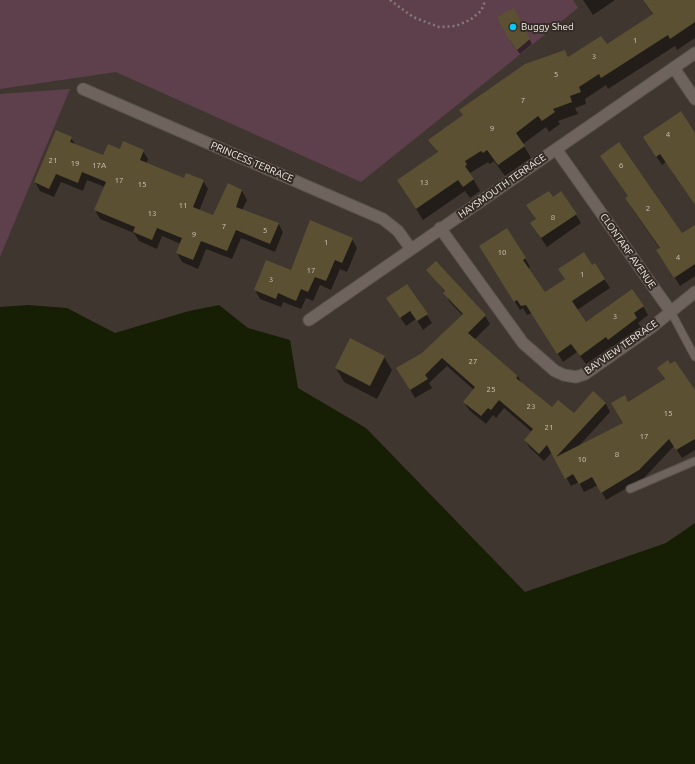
<!DOCTYPE html>
<html>
<head>
<meta charset="utf-8">
<style>
	body { margin:0 }
	canvas { display:block; background:#3f362f }
</style>
</head>
<body>
<canvas width="695" height="764"></canvas>
<script>
const ctx = document.querySelector('canvas').getContext('2d');
ctx.lineJoin = 'round';
function paint(path, color) { ctx.fillStyle = color; ctx.fill(path, 'evenodd'); }
const toPath = rows => new Path2D(rows.map(r => 'M' + r).join(''));
function stroke(path, color, width, dash) { ctx.strokeStyle = color; ctx.lineWidth = width; ctx.lineCap = dash ? 'butt' : 'round'; ctx.setLineDash(dash || []); ctx.stroke(path); }
function label(font, color, halo, rows, align = 'center') {
  ctx.font = font + ' Ubuntu,sans-serif'; ctx.lineWidth = 4; ctx.setLineDash([]); ctx.textBaseline = 'middle'; ctx.strokeStyle = halo; ctx.fillStyle = color; for (const [text, x, y, turn = 0] of rows) {
    ctx.save(); ctx.translate(x, y); ctx.rotate((+turn || 0) * Math.PI / 180); ctx.textAlign = isNaN(turn) ? turn : align; if (halo) ctx.strokeText(text, 0, 0); ctx.fillText(text, 0, 0); ctx.restore();
  }
}
const green = toPath([
	[0,0,573,0,578,8,361,182,116,72,0,89],
	[70,89,0,257,0,94]
]);
const water = toPath([
	[28,305,67,308,115,333,189,311,219,305,248,328,290,340,298,388,366,428,525,592,666,543,695,523,695,764,0,764,0,307]
]);
const shadow = toPath([
	[583,0,615,0,593,15],
	[643,0,695,0,695,38,677,50,675,46,608,89,606,85,585,99,586,104,575,108,578,114,558,121,560,124,549,132,546,127,523,144,531,158,505,176,494,161,490,164,488,162,470,173,480,191,470,198,465,191,423,220,398,180,438,153,430,140,565,51,569,58,606,45,653,15],
	[513,9,532,44,520,54,508,38],
	[695,135,695,205,666,162,662,165,649,146],
	[71,138,76,146,103,157,120,150,143,151,148,159,146,164,184,180,203,181,208,189,199,211,214,216,228,185,242,191,247,200,242,210,278,223,283,232,275,252,241,238,232,259,206,249,198,269,182,262,177,253,181,244,162,236,157,249,139,241,134,233,100,219,95,210,105,187,87,180,83,191,61,182,54,197,40,191,35,182],
	[552,198,576,215,581,223,547,247,537,232,537,220,533,215],
	[631,207,682,235,695,227,695,276,680,286,663,259,660,249],
	[352,239,357,248,347,272,340,269,331,290,320,285,313,301,306,298,301,309,283,302,281,307,260,299,255,290],
	[485,255,525,258,530,267,528,269,545,294,595,265,610,288,577,310,586,324,643,306,648,315,638,323,641,327,614,348,612,346,586,364,577,352,563,362,532,313,527,315,523,308,520,310],
	[436,263,485,316,490,324,474,340,518,376,522,385,552,409,574,415,593,393,606,404,610,412,578,447,624,424,628,403,665,380,658,368,695,392,695,450,682,458,674,446,644,478,606,500,598,485,584,492,579,482,571,486,552,452,544,461,530,448,525,440,532,432,504,408,496,418,493,415,486,424,469,410,464,402,474,390,447,366,429,383,432,388,415,398,398,368,423,354,463,316,449,301,445,292,428,270],
	[393,307,427,315,432,323,423,330,416,319,406,326],
	[384,357,392,370,377,399,344,382,336,368]
]);
const building = toPath([
	[643,0,695,0,695,22,670,39,668,35,601,78,599,74,579,87,581,92,570,96,572,102,553,109,555,112,542,121,538,116,516,133,525,146,498,165,487,150,483,153,481,151,465,161,467,165,465,166,474,179,463,187,458,180,416,209,397,180,438,152,428,140,463,115,459,110,525,64,565,50,568,57,601,36,607,44,653,14],
	[514,8,530,39,517,50,508,38,497,17],
	[681,111,695,133,695,205,660,154,656,157,643,137],
	[56,130,72,137,70,142,103,155,108,144,120,149,123,141,144,150,140,160,184,178,186,173,204,180,193,207,213,215,228,183,242,190,236,207,279,223,270,244,236,230,227,251,201,241,193,260,176,253,182,238,157,228,152,240,133,232,135,227,94,210,106,182,82,172,78,183,56,174,49,189,34,182],
	[619,142,682,233,695,225,695,264,674,278,656,250,660,248,625,198,628,196,600,156],
	[549,191,553,197,561,191,577,214,541,238,530,223,536,219,526,205],
	[310,220,353,238,342,263,335,260,326,281,315,277,308,292,301,289,296,301,278,293,276,299,254,290,266,260,291,270],
	[507,228,526,258,523,260,545,292,565,279,558,269,584,252,592,265,595,263,605,279,572,301,586,322,632,289,644,306,634,313,637,318,608,340,606,337,580,356,571,344,557,354,526,305,521,306,517,300,514,302,479,246],
	[436,261,486,315,468,333,518,376,516,378,552,407,558,400,574,413,593,391,606,403,556,457,623,423,611,403,625,395,628,402,665,379,657,368,668,360,670,364,675,361,695,390,695,439,676,450,669,439,639,470,601,493,592,477,579,484,573,474,565,479,547,445,539,454,524,440,533,429,499,400,491,410,488,408,481,416,463,402,475,387,442,358,425,375,428,379,410,390,396,368,422,353,463,314,443,293,445,291,426,270],
	[407,284,428,314,417,321,410,311,400,318,386,298],
	[350,338,385,356,370,386,335,368]
]);
const path = toPath([
	[390,0,413,17,439,27,456,26,470,20,481,11,484,4,483,0]
]);
const service = toPath([
	[671,312,695,357],
	[630,489,695,461]
]);
const minor = toPath([
	[674,68,695,99],
	[83,89,383,219,398,231,411,249],
	[556,149,671,312],
	[440,228,523,343,555,371,564,375,576,377,585,374,652,327,695,292],
	[309,320,695,53]
]);
const markers = [
	[513,27,4,"#06cbf9"]
];
const numberNames = [
	["1",635,40],
	["3",594,56],
	["5",556,74],
	["7",523,100],
	["9",492,128],
	["4",668,134],
	["21",53,160],
	["19",75,163],
	["17A",99,165],
	["6",621,165],
	["17",119,180],
	["13",424,182],
	["15",142,184],
	["11",183,205],
	["2",648,208],
	["13",152,213],
	["8",553,217],
	["7",224,226],
	["5",265,230],
	["9",194,234],
	["1",326,242],
	["10",502,252],
	["4",678,257],
	["17",311,270],
	["1",582,274],
	["3",271,279],
	["3",615,316],
	["27",473,361],
	["25",491,389],
	["23",531,406],
	["15",668,413],
	["21",549,427],
	["17",644,436],
	["8",617,454],
	["10",582,459]
];
const poiNames = [
	["Buggy Shed",521,27]
];
const streetNames = [
	["PRINCESS TERRACE",252,162,23],
	["HAYSMOUTH TERRACE",502,186,-35],
	["CLONTARF AVENUE",628,251,55],
	["BAYVIEW TERRACE",621,347,-35]
];
paint(green, '#5e404d');
paint(water, '#161e03');
paint(shadow, '#0007');
paint(building, '#5b5031');
stroke(service, '#5a534d', 9);
stroke(minor, '#5a534d', 13);
stroke(path, '#847c77', 2.5, [2, 3]);
stroke(service, '#6e645d', 7);
stroke(minor, '#6e645d', 11);
for (const [x, y, r, color] of markers) { const dot = new Path2D(); dot.arc(x, y, r, 0, 2 * Math.PI); ctx.fillStyle = color; ctx.fill(dot); stroke(dot, '#342c25', 1.5); }
label('8px', '#ccc5ba', null, numberNames);
label('10px', '#f2ece8', '#342c25', poiNames, 'left');
label('10px', '#f2ece8', '#342c25', streetNames);
</script>
</body>
</html>
